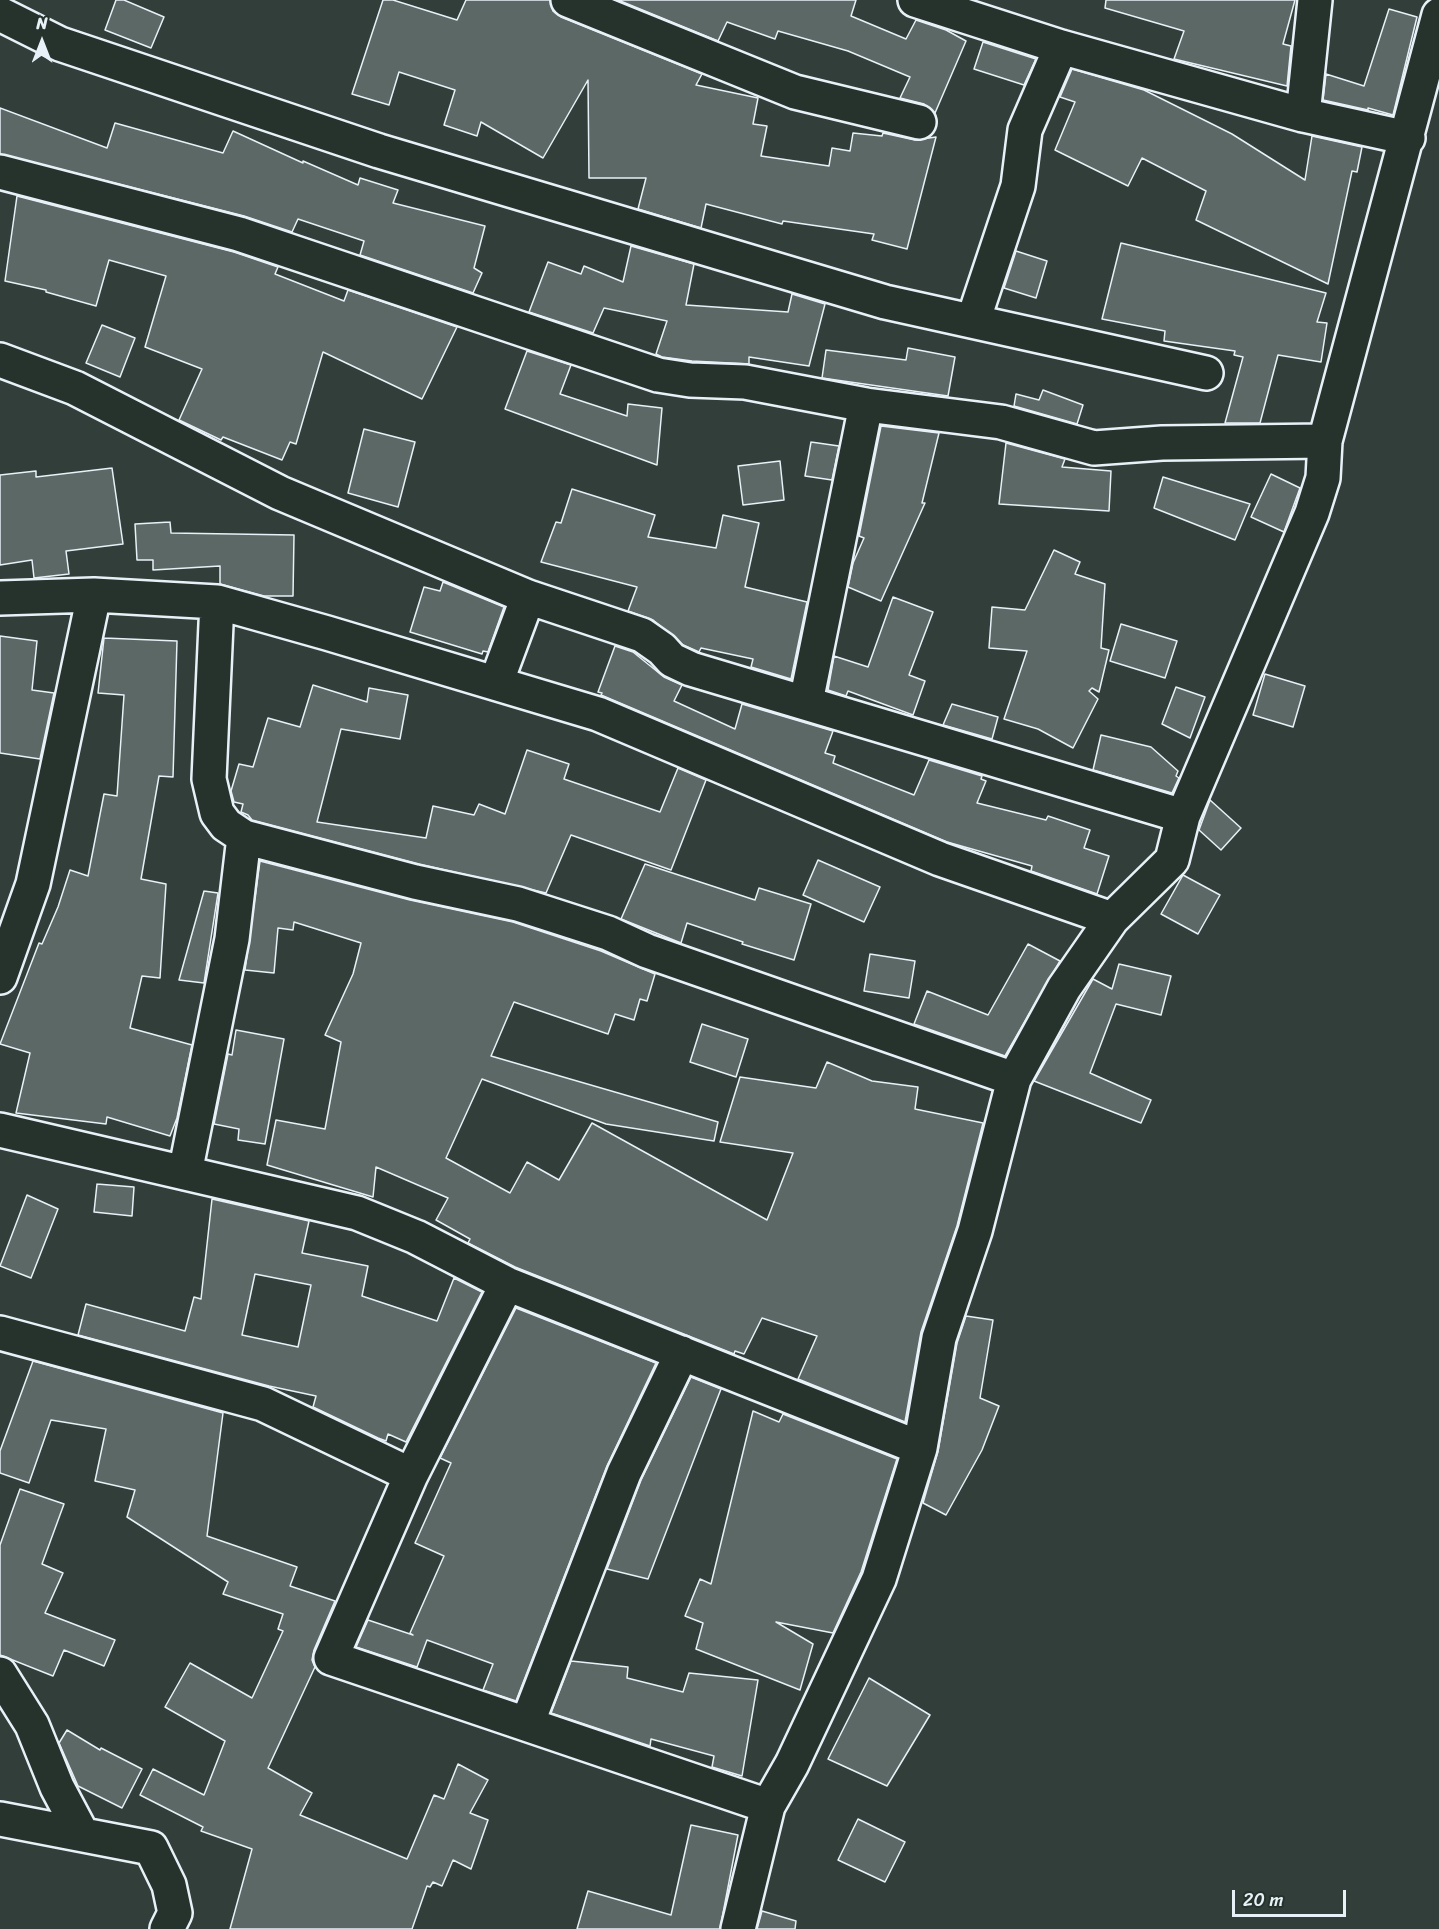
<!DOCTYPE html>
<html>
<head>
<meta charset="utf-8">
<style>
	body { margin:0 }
	#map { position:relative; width:1439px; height:1929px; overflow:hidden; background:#323e39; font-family:Sriracha,sans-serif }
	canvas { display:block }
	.north { position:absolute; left:12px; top:12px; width:60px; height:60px; -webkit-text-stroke:4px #26332d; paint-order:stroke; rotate:0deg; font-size:16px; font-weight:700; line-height:24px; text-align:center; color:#e8f1f8 }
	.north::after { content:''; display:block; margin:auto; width:21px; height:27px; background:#e8f1f8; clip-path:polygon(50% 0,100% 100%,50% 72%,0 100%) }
	.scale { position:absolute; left:1232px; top:1890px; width:114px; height:27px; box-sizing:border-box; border:3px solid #e8f1f8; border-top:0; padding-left:8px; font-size:18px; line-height:21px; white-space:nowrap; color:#e8f1f8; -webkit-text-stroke:4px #26332d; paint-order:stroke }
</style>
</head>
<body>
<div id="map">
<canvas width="1439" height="1929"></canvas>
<div class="north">N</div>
<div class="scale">20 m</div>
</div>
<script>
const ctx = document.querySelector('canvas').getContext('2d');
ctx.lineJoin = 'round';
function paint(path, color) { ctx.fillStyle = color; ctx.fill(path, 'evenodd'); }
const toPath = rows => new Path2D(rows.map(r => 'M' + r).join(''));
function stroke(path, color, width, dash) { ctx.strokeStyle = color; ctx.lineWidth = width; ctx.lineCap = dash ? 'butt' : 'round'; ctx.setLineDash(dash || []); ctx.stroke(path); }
const building = toPath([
	[116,0,124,0,164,17,151,48,105,30,116,0],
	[383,0,393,0,457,20,466,0,550,0,553,11,561,17,702,74,696,85,758,98,753,124,767,126,761,156,829,166,832,148,850,151,853,133,882,136,883,133,915,140,936,137,907,249,872,240,874,234,783,221,782,224,706,204,701,228,638,209,646,178,589,178,588,80,543,158,481,122,477,136,444,125,455,90,399,72,389,105,352,94,383,0],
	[618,0,856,0,851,16,906,39,916,20,946,30,966,41,935,113,924,104,900,98,910,77,848,51,778,31,775,39,727,22,718,41,618,0],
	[1106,0,1295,0,1283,44,1291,46,1287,86,1174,59,1184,31,1105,8,1106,0],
	[1389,9,1417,17,1393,115,1368,108,1368,110,1323,100,1326,74,1364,86,1389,9],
	[983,42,1036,59,1024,85,974,69,983,42],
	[1072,69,1144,90,1232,134,1305,180,1312,136,1362,147,1357,172,1352,171,1328,284,1196,220,1206,191,1142,158,1128,186,1055,150,1075,102,1060,97,1072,69],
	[0,108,107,148,115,123,223,153,233,131,303,163,303,161,358,185,360,178,398,190,393,203,485,226,474,268,482,273,473,293,360,255,364,241,298,219,292,232,244,216,0,154,0,108],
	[17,196,234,252,278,267,275,274,344,301,348,290,457,327,422,399,323,352,296,444,290,442,282,460,223,437,221,440,179,420,202,369,145,347,166,276,109,260,96,306,46,292,46,290,5,281,17,196],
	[1121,243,1326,293,1317,322,1327,323,1321,362,1278,355,1260,423,1225,423,1243,357,1234,355,1235,351,1164,341,1165,331,1102,319,1121,243],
	[631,246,694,264,686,305,788,312,792,294,825,304,809,366,749,357,749,364,692,361,662,357,656,354,667,321,604,308,593,333,529,312,548,262,581,274,584,266,623,282,631,246],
	[1016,251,1047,261,1036,298,1004,288,1016,251],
	[102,325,135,338,120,377,86,363,102,325],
	[908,348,955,357,948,396,822,378,826,350,906,360,908,348],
	[527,351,571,365,560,394,627,416,628,404,662,408,657,465,505,409,527,351],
	[1043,390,1083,405,1077,424,1014,406,1016,394,1039,400,1043,390],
	[881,426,939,433,922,503,925,503,881,601,848,587,853,563,864,538,859,536,881,426],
	[364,429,415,442,398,507,348,493,364,429],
	[811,442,839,446,832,480,805,476,811,442],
	[1006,443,1065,459,1062,467,1111,471,1109,511,999,504,1006,443],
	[780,461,784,500,743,505,738,466,780,461],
	[112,468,123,544,66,551,69,574,34,578,32,560,0,565,0,475,36,471,36,477,112,468],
	[1271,474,1300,488,1284,532,1251,517,1271,474],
	[1163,477,1250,504,1235,540,1154,508,1163,477],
	[572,489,655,515,648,537,716,548,723,515,759,523,745,587,807,602,791,679,751,667,753,659,701,648,699,652,683,645,653,620,628,611,637,587,541,562,556,522,561,523,572,489],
	[170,522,171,533,294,535,293,596,264,596,220,584,220,566,153,570,153,560,137,560,135,524,170,522],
	[1054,550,1080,562,1075,574,1105,584,1101,648,1109,650,1099,692,1092,688,1089,691,1098,699,1073,748,1038,729,1004,719,1027,651,989,648,992,607,1025,610,1054,550],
	[443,582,504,607,488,652,483,651,482,654,410,632,424,587,440,591,443,582],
	[893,597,933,612,909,675,925,681,913,715,848,691,846,696,828,690,834,656,868,667,893,597],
	[1121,624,1177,641,1165,678,1110,661,1121,624],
	[0,636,37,641,32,690,54,693,40,759,0,753,0,636],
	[104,638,177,641,173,777,159,776,141,879,166,884,160,978,142,976,130,1028,192,1045,177,1118,170,1136,107,1117,106,1124,16,1113,30,1053,0,1044,39,943,42,944,58,907,70,870,88,876,104,794,117,796,124,695,98,693,104,638],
	[615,646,633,652,664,677,682,685,674,701,735,729,742,704,833,731,825,753,835,756,833,763,914,795,929,760,982,776,981,779,986,781,977,803,1046,820,1048,816,1090,830,1084,848,1109,856,1097,894,1031,871,1032,866,947,842,601,695,602,693,598,692,615,646],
	[1265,674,1305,686,1293,727,1253,715,1265,674],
	[313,685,367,702,369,688,408,695,400,739,341,729,317,822,426,838,433,806,474,815,479,804,505,814,527,750,569,764,564,779,660,812,678,768,706,780,671,870,571,835,546,893,419,864,252,820,248,815,241,812,243,804,234,802,231,791,239,764,253,767,268,718,300,727,313,685],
	[1176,687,1205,697,1190,738,1162,724,1176,687],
	[952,704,998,717,992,739,943,725,952,704],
	[1101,735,1151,747,1178,771,1176,776,1179,778,1172,793,1093,770,1101,735],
	[1210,800,1241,828,1221,850,1199,830,1210,800],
	[818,860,880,887,864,922,803,895,818,860],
	[260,861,410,900,513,922,601,951,655,974,647,1001,640,999,634,1020,615,1014,608,1034,514,1002,491,1056,718,1122,714,1141,606,1124,482,1079,446,1158,510,1193,527,1162,559,1180,592,1123,767,1220,793,1153,720,1142,740,1077,816,1088,827,1062,872,1081,918,1087,915,1109,983,1123,957,1226,921,1332,905,1422,798,1379,817,1336,762,1318,744,1354,735,1351,734,1354,515,1267,468,1243,470,1239,436,1220,448,1198,376,1167,373,1197,267,1165,276,1120,325,1129,341,1042,325,1035,353,974,361,943,294,922,293,930,278,928,274,973,245,970,260,861],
	[645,864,755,900,759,888,811,904,794,960,742,944,743,942,687,923,681,943,621,919,645,864],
	[1183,875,1220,895,1198,934,1161,914,1183,875],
	[204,891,218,893,204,983,179,980,204,891],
	[1028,944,1060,961,1005,1056,914,1024,927,991,988,1015,1028,944],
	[870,954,915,961,909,998,864,991,870,954],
	[1119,964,1171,976,1161,1015,1116,1004,1090,1073,1151,1100,1141,1123,1034,1081,1093,979,1112,989,1119,964],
	[702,1024,748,1039,736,1077,690,1062,702,1024],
	[236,1030,284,1039,265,1144,238,1140,239,1129,214,1124,228,1054,232,1055,236,1030],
	[97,1184,134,1187,132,1216,94,1212,97,1184],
	[27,1195,58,1209,31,1278,0,1266,27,1195],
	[212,1199,309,1221,302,1253,368,1266,362,1296,437,1321,454,1278,482,1292,406,1442,388,1434,386,1441,378,1438,313,1407,316,1396,269,1386,78,1335,86,1304,185,1331,194,1297,201,1299,212,1199],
	[255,1274,311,1285,298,1347,242,1335,255,1274],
	[516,1308,656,1363,607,1466,516,1701,483,1690,493,1664,427,1640,417,1667,356,1647,368,1620,413,1635,410,1633,444,1556,415,1543,451,1463,440,1458,516,1308],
	[966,1316,993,1320,980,1398,999,1406,982,1450,946,1515,923,1503,938,1451,957,1343,966,1316],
	[33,1361,223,1413,207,1536,297,1567,290,1586,335,1601,314,1650,312,1660,315,1667,268,1768,312,1793,300,1815,407,1859,434,1795,444,1799,458,1764,488,1780,470,1813,488,1820,471,1869,453,1860,442,1886,433,1882,430,1887,427,1886,412,1929,230,1929,252,1849,201,1831,203,1827,140,1795,153,1769,204,1795,225,1741,165,1707,190,1663,252,1698,283,1631,278,1629,283,1614,223,1594,228,1582,127,1517,135,1490,95,1481,106,1429,51,1420,29,1483,0,1473,0,1451,33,1361],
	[691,1377,721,1389,648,1579,607,1569,641,1480,691,1377],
	[753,1411,779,1422,783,1414,897,1459,861,1572,833,1633,776,1622,813,1644,800,1690,696,1649,703,1623,685,1616,700,1579,711,1584,753,1411],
	[20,1489,64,1504,42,1564,63,1573,45,1613,115,1640,104,1666,64,1650,53,1676,0,1655,0,1545,20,1489],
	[571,1661,628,1667,627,1678,683,1692,689,1673,758,1680,742,1776,712,1767,714,1756,651,1739,650,1746,551,1713,571,1661],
	[869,1678,930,1715,887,1786,828,1759,869,1678],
	[67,1730,100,1750,101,1748,142,1769,122,1808,78,1786,59,1743,67,1730],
	[858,1819,905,1842,885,1882,838,1860,858,1819],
	[691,1825,738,1835,720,1929,577,1929,588,1891,671,1915,691,1825],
	[762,1911,796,1921,795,1929,757,1929,762,1911]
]);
const street = toPath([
	[568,0,795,92,919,122],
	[915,0,1061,47,1303,115,1408,138],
	[0,14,60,44,379,151,885,302,1206,373],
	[1303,115,1315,0],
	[0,172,239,234,658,375,690,380,745,382,866,405,1001,422,1094,448,1162,443,1325,441],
	[973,321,1018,186,1025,130,1061,47],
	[0,360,75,388,280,493,528,597,642,635,662,649,672,660,691,669,1183,816],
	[0,598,94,595,217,602,327,633,598,714,940,859,1112,919],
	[217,602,209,779,217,813,226,825,244,837,415,882,518,904,608,933,647,951,1014,1079],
	[496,683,528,597],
	[806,702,866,405],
	[0,977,33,884,94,595],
	[0,1130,357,1213,416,1237,507,1284,920,1448],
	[185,1173,232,939,244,837],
	[507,1284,411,1475,331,1658,768,1806],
	[0,1333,263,1404,411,1475],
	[0,1674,32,1725,57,1787,82,1834],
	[527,1724,624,1473,682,1353],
	[0,1819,151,1848,169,1885,175,1913,167,1929],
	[738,1929,768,1806,792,1764,879,1579,920,1448,939,1338,975,1231,1014,1079,1064,988,1112,919,1172,860,1183,816,1312,513,1323,478,1325,441,1439,15]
]);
paint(building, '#5c6865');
stroke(building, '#e8f1f8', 1.5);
stroke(street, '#e8f1f8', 38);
stroke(street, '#26332d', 33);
</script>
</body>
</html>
